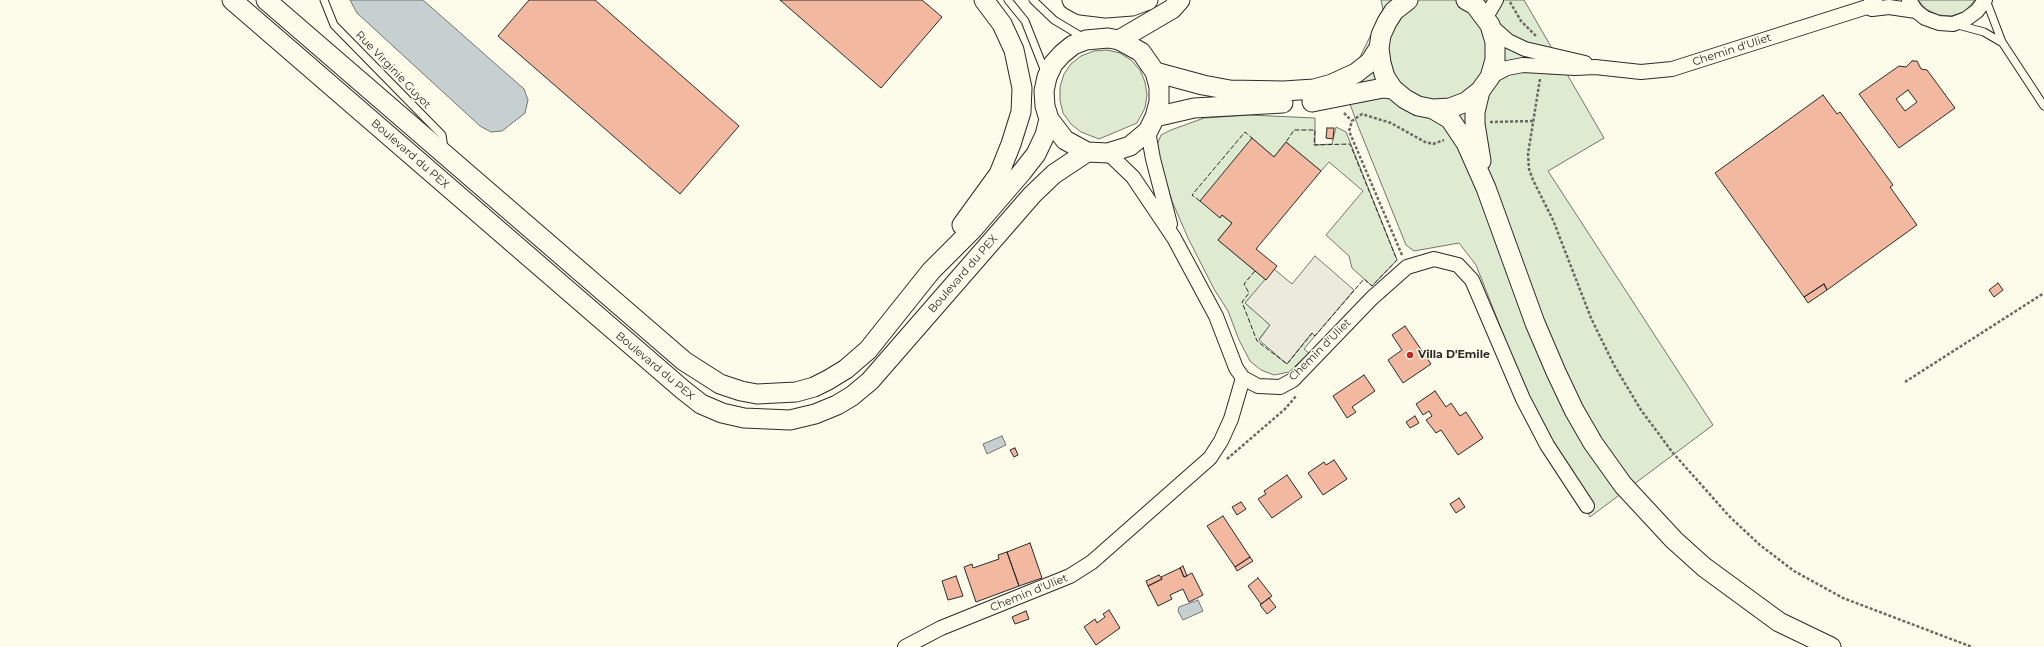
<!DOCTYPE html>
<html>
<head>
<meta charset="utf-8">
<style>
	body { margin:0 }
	canvas { display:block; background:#fdfbea }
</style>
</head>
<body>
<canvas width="2044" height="647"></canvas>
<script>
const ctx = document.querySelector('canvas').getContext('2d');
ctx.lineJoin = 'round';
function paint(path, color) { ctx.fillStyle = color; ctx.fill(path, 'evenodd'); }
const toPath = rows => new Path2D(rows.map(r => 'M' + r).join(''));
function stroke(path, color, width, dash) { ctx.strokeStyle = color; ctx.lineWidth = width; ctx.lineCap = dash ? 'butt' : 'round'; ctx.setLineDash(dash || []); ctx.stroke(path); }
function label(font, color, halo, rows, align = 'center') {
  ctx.font = font + ' Montserrat,sans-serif'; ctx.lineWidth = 3; ctx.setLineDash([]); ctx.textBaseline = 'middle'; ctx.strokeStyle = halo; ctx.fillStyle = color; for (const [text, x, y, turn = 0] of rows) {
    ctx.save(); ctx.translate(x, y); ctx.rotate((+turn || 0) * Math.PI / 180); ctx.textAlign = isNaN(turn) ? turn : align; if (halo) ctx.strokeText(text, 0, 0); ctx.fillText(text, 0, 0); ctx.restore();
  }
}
const green = toPath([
	[1381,0,1524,0,1604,138,1548,171,1713,425,1590,517,1526,392,1476,265,1459,243,1414,251,1406,245,1358,126,1339,74,1359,59,1383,10,1381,0],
	[1918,0,1975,0,1964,12,1951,16,1938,15,1926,9,1918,0],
	[1107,50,1120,53,1131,60,1140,70,1145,82,1147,95,1145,108,1137,123,1099,139,1081,132,1071,124,1063,113,1060,100,1060,87,1064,74,1071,64,1081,56,1094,51,1107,50],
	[1249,115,1315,118,1315,145,1332,144,1336,127,1346,132,1397,260,1372,286,1352,268,1349,256,1326,235,1363,191,1329,162,1321,171,1286,142,1274,157,1253,139,1220,218,1222,215,1232,223,1218,240,1266,280,1245,303,1270,325,1259,339,1312,333,1315,336,1304,349,1309,353,1289,372,1274,375,1261,370,1250,361,1239,340,1228,311,1214,289,1188,238,1172,201,1161,165,1157,145,1161,135,1171,130,1204,118,1249,115]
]);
const parking = toPath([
	[1315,256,1354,290,1315,336,1312,333,1287,364,1259,340,1270,325,1245,303,1274,269,1292,284,1315,256]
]);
const water = toPath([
	[350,0,423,0,524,89,528,100,525,113,502,131,491,132,480,126,357,13,350,0],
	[1002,436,1006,445,987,454,983,444,1002,436],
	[1198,600,1203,611,1183,620,1178,611,1179,607,1198,600]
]);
const building = toPath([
	[529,0,595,0,739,126,680,194,498,36,529,0],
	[780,0,922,0,942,17,881,88,780,0],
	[1912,61,1917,61,1921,69,1927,70,1955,108,1899,148,1859,94,1899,66,1906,67,1912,61],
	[1908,90,1917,102,1905,111,1896,99,1908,90],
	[1823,95,1837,114,1840,112,1893,185,1890,187,1917,225,1827,290,1824,284,1804,297,1715,173,1823,95],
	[1327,128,1334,128,1333,139,1326,138,1327,128],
	[1252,138,1274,157,1286,142,1321,171,1256,249,1277,266,1266,280,1218,240,1232,223,1222,215,1220,218,1200,201,1252,138],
	[1998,283,2003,290,1994,297,1989,290,1998,283],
	[1824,284,1827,290,1808,303,1804,297,1824,284],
	[1405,326,1431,364,1403,383,1388,360,1402,350,1392,335,1405,326],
	[1364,375,1375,391,1352,407,1356,412,1347,418,1333,396,1364,375],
	[1435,391,1446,407,1451,403,1460,416,1466,412,1483,438,1458,455,1441,430,1436,433,1426,420,1432,416,1429,411,1423,415,1416,404,1435,391],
	[1415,416,1419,423,1410,428,1406,422,1415,416],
	[1015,448,1018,455,1014,457,1010,450,1015,448],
	[1334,460,1347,479,1323,495,1308,473,1324,462,1326,465,1334,460],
	[1287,475,1302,497,1272,518,1258,499,1266,494,1264,491,1287,475],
	[1459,498,1465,507,1456,513,1450,504,1459,498],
	[1241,502,1246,509,1237,515,1232,507,1241,502],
	[1223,516,1250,557,1235,567,1207,526,1223,516],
	[1030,543,1042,578,1019,586,1007,552,1030,543],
	[1007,552,1019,586,976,602,964,567,972,564,973,568,999,559,998,555,1007,552],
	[1250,557,1253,561,1237,571,1235,567,1250,557],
	[1183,566,1187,576,1184,577,1180,568,1183,566],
	[1180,568,1184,577,1192,573,1203,595,1189,602,1183,589,1170,595,1172,599,1158,606,1148,586,1162,579,1161,577,1180,568],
	[1159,575,1162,579,1148,586,1146,581,1159,575],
	[956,576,963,596,948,600,942,581,956,576],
	[1258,578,1272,596,1261,604,1248,586,1258,578],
	[1269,598,1276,607,1267,614,1260,605,1269,598],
	[1109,610,1120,628,1096,645,1084,627,1095,619,1097,623,1105,617,1103,614,1109,610],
	[1026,611,1029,619,1015,624,1012,617,1026,611]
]);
const path = toPath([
	[1510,2,1521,21,1536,36],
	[1540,79,1528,154,1529,169,1533,180,1553,220,1591,318,1614,365,1641,410,1673,453,1730,517,1760,545,1794,571,1843,598,1972,647],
	[1344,113,1352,121],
	[1490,122,1534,121],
	[1402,255,1349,131,1352,121,1362,114,1391,123,1425,142,1433,144,1444,140],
	[1905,382,2044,293],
	[1227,459,1285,409,1297,395]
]);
const lane = toPath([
	[324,0,334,25,442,135,444,148],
	[1008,0,1025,21,1046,74],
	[1033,0,1054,20,1084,38],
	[1986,0,2002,42,2044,106],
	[1958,25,1984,32,2001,42]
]);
const street = toPath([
	[1909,0,1916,11,1925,18,1939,23,1953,24,1966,19,1977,11,1985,0],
	[1867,7,1872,9,1889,7,1916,11],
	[1486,17,1496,0],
	[1490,25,1508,41,1525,49,1585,63],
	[1490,77,1507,68,1523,65,1575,68,1595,67,1641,72,1672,69,1867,7,1875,0],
	[1148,131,1153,159,1170,224],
	[1108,153,1133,177,1174,238,1216,316,1236,368,1243,378,1258,386,1280,387,1293,380,1372,298,1407,267,1434,259,1458,265,1472,280,1523,399,1547,445,1587,506],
	[905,647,941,628,1070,576,1092,562,1210,458,1221,441,1231,419,1243,378]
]);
const secondary = toPath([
	[232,0,682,389,701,404,722,413,744,418,790,420,815,414,837,405,852,396,870,381,1032,195,1054,174,1087,152],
	[266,0,684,361,720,384,741,391,757,394,796,392,814,387,828,380,846,369,868,350,931,271,973,229,1022,172,1036,154,1045,135,1049,119],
	[1072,0,1081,5,1106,8,1132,6,1148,0],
	[1408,0,1394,11,1387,22,1381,35,1379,48,1381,63,1385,77,1393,89,1405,99,1418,106,1433,109,1450,108,1466,102,1480,91,1490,77,1495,60,1495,42,1490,25,1475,5,1466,0],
	[1119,40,1172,9,1180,0],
	[1155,72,1159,87,1159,102,1155,117,1148,131,1130,146,1108,153,1087,152,1065,140,1049,119,1045,106,1044,91,1047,77,1053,64,1062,54,1073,45,1086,40,1108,38,1119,40,1141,52,1155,72,1203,85,1230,90,1284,91,1314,89,1332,84,1356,73,1370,62,1379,48],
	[1480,91,1475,112,1475,124,1481,161],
	[1312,102,1383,88,1393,89],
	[1433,109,1450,119,1466,143,1486,188,1535,323,1556,372,1574,410,1593,443,1623,485,1674,540,1704,567,1779,622,1831,647],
	[1155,117,1194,108,1283,103],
	[962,225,999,174,1011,144,1021,112,1022,88,1014,50,1002,24,984,0]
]);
const fence = toPath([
	[1200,201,1192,195,1245,132,1252,138],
	[1255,271,1244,284,1249,293,1242,302,1257,341,1287,364,1312,333,1315,336,1364,279,1372,286,1397,260,1350,144,1314,145,1315,130,1294,130,1286,142]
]);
const markers = [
	[1410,355,4,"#c62828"]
];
const streetNames = [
	["Chemin d'Uliet",1732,50,-18],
	["Rue Virginie Guyot",393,70,46],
	["Boulevard du PEX",410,154,41],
	["Boulevard du PEX",963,274,-49],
	["Chemin d'Uliet",1320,350,-45],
	["Boulevard du PEX",655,366,40],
	["Chemin d'Uliet",1029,593,-22]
];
const poiNames = [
	["Villa D'Emile",1418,355]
];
paint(green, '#deebd1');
stroke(green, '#74746e', 1);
paint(parking, '#eceadb');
stroke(parking, '#74746e', 1);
paint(water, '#c7d0d0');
stroke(water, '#74746e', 1);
paint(building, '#f2b8a0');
stroke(building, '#2b2b2b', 1);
stroke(lane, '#2b2b2b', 9);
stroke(street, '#2b2b2b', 16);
stroke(secondary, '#2b2b2b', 21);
stroke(path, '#6a6964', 2.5, [3, 2]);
stroke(lane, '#fdfbea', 7);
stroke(street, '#fdfbea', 14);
stroke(secondary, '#fdfbea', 19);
stroke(fence, '#2b2b2b', 1, [5, 2]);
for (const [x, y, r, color] of markers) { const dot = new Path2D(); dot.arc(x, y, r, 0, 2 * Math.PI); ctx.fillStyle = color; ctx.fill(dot); stroke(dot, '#fdfbea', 1.5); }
label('11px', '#2b2b2b', '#fdfbea', streetNames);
label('bold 11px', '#2b2b2b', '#fdfbea', poiNames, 'left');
</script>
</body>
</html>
